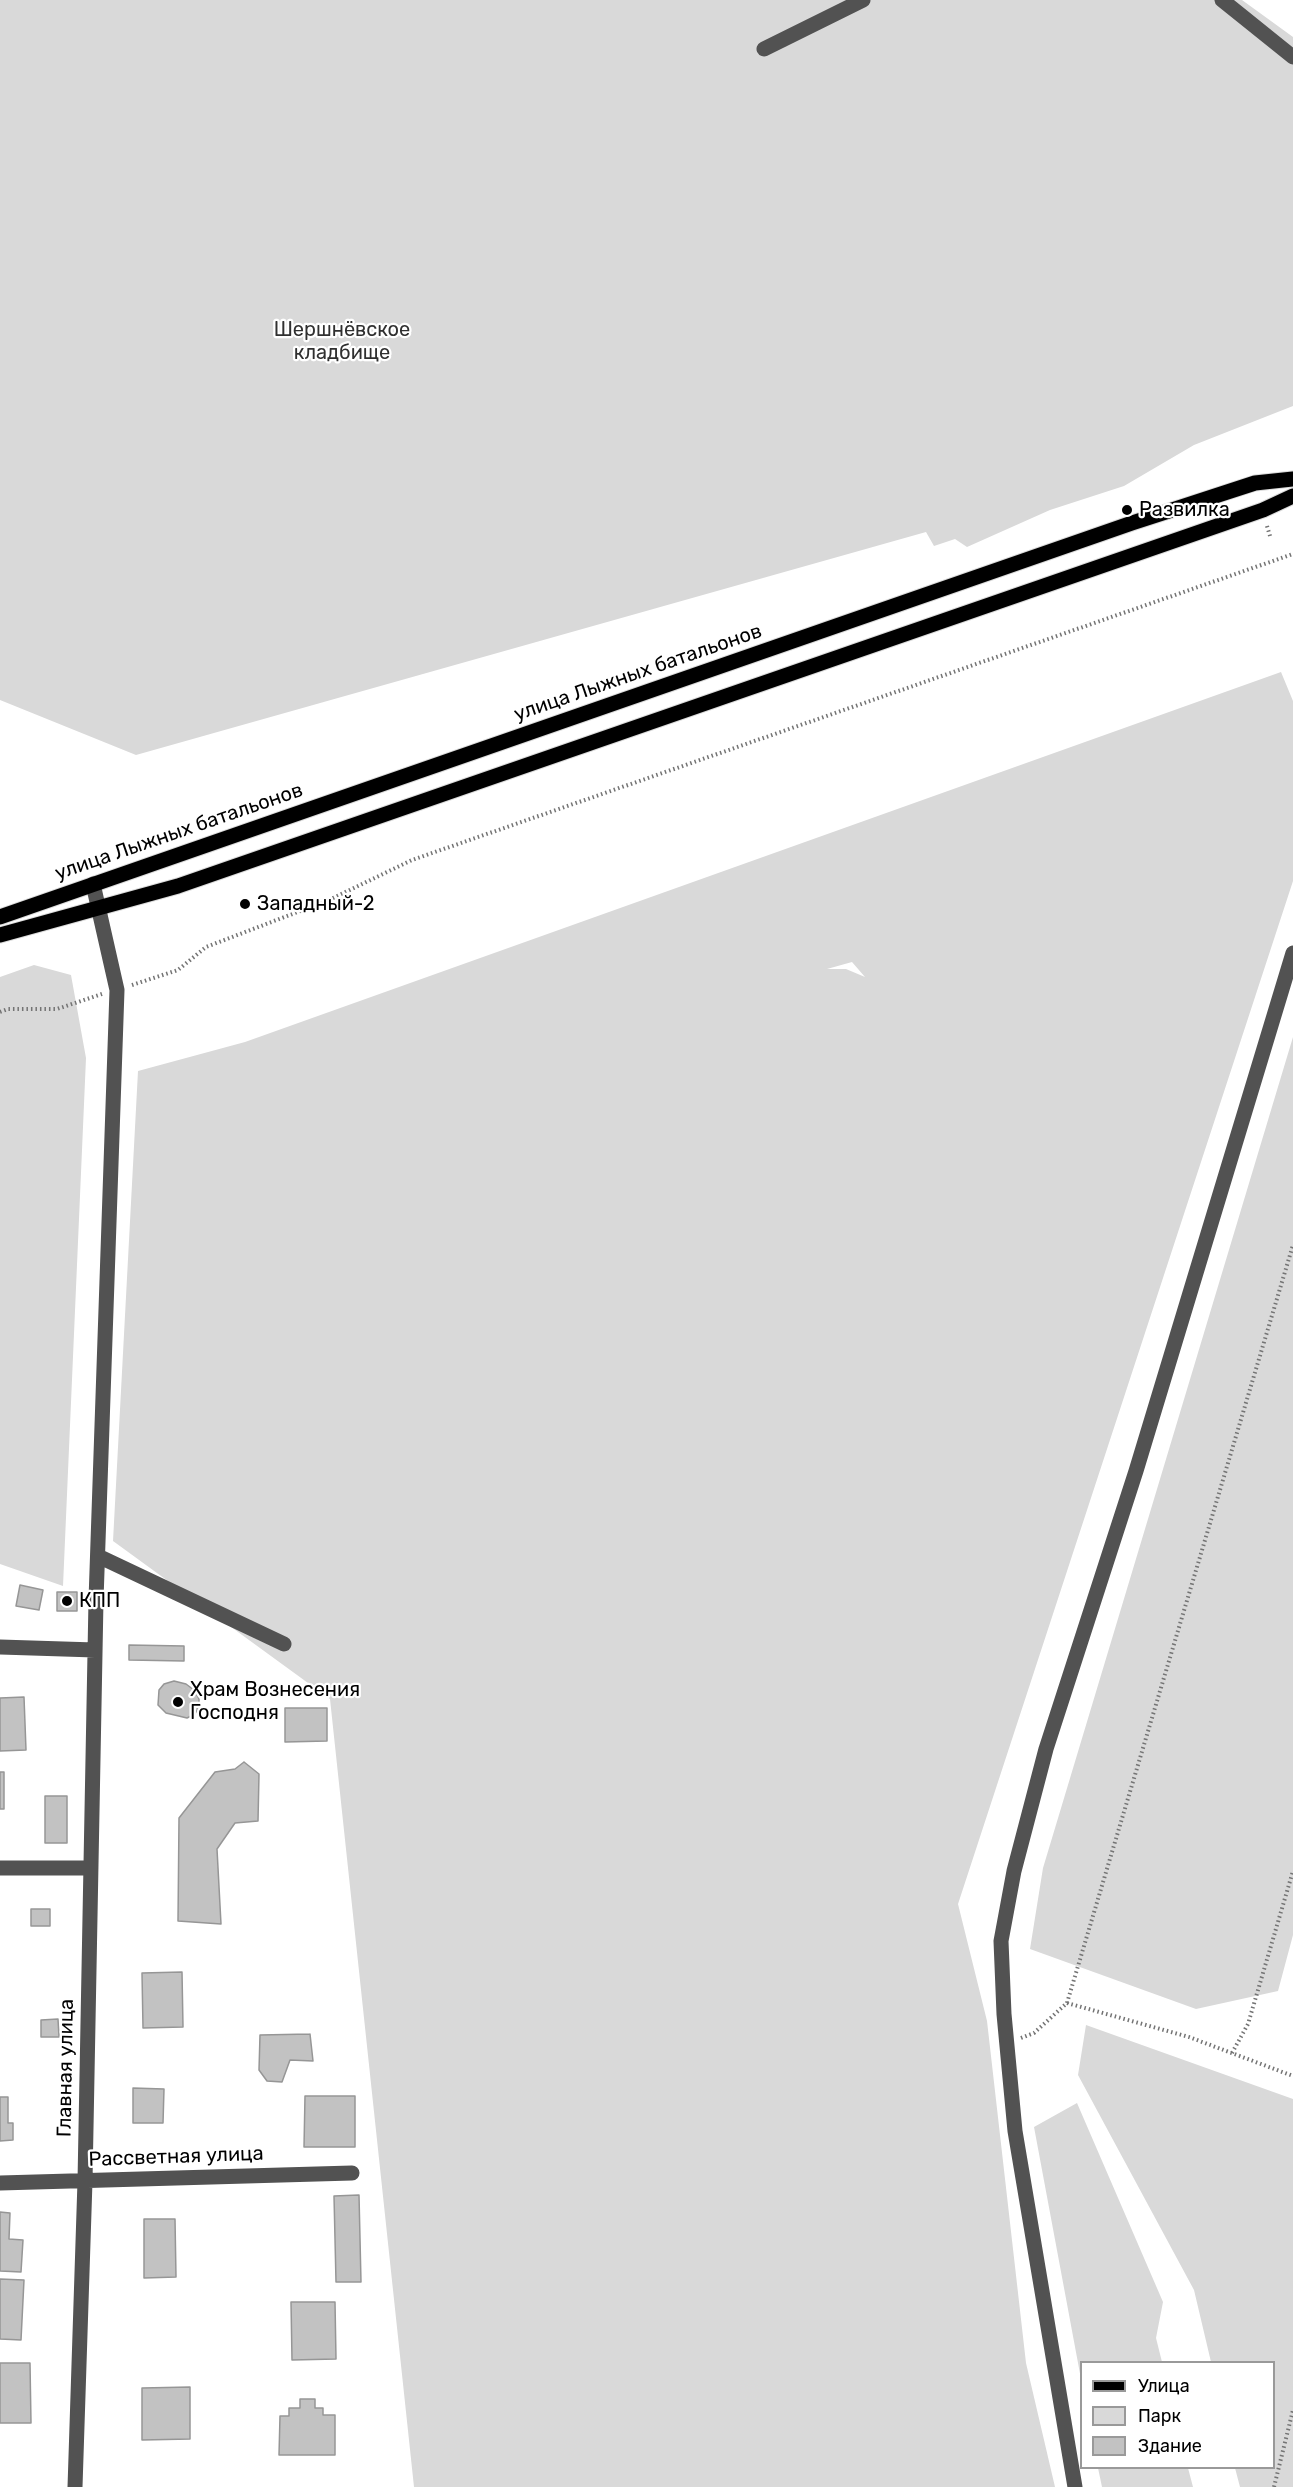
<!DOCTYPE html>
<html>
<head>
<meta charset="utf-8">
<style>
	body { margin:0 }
	#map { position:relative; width:1293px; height:2487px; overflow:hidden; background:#fff; font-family:Rubik,sans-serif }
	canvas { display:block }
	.legend { position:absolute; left:1080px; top:2361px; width:195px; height:108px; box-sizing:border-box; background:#fff; border:2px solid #999; margin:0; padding:8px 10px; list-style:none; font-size:18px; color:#000 }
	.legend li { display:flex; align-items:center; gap:12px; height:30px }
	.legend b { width:30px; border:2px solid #999 }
</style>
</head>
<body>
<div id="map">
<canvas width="1293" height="2487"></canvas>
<ul class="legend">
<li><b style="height:8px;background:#000"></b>Улица</li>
<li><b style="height:16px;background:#d9d9d9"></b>Парк</li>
<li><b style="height:16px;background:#c2c2c2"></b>Здание</li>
</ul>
</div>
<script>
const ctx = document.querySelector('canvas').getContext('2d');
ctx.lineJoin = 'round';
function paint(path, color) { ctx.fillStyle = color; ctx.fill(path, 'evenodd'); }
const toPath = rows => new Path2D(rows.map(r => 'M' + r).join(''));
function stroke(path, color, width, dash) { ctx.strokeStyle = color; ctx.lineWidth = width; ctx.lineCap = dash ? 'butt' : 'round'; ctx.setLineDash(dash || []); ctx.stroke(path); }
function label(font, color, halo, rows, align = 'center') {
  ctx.font = font + ' Rubik,sans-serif'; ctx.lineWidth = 4.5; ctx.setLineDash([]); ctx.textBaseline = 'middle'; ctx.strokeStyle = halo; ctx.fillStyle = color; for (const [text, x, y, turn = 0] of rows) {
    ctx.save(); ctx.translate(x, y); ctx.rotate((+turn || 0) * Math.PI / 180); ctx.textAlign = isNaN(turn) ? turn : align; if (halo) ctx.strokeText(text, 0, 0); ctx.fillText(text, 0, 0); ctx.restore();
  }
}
const green = toPath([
	[0,0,1242,0,1293,37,1293,406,1194,445,1124,486,1050,510,967,547,955,539,934,546,926,532,136,755,0,700],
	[1281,672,1293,701,1293,881,958,1904,987,2021,1026,2363,1055,2487,414,2487,330,1699,113,1541,138,1071,245,1042],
	[852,962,865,977,846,969,827,969],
	[34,965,71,975,86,1058,63,1586,0,1564,0,977],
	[1293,1037,1293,1935,1278,1991,1196,2009,1030,1949,1043,1868],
	[1086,2025,1293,2099,1293,2487,1240,2487,1235,2468,1274,2468,1274,2362,1211,2362,1194,2290,1078,2075],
	[1077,2103,1163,2302,1156,2338,1162,2362,1082,2362,1081,2379,1034,2127],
	[1098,2468,1188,2468,1193,2487,1102,2487]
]);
const building = toPath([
	[20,1585,43,1590,39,1610,16,1606,20,1585],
	[57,1592,77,1592,77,1611,57,1611,57,1592],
	[129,1645,184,1646,184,1661,129,1660,129,1645],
	[174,1681,186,1684,194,1690,199,1699,199,1707,195,1714,187,1718,166,1713,158,1705,159,1690,164,1684,174,1681],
	[24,1697,26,1750,0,1751,0,1698,24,1697],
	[285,1708,327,1708,327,1741,285,1742,285,1708],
	[244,1762,259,1774,258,1821,235,1823,217,1849,221,1924,178,1921,179,1818,215,1772,235,1769,244,1762],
	[0,1772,4,1772,4,1809,0,1809,0,1772],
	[45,1796,67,1796,67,1843,45,1843,45,1796],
	[31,1909,50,1909,50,1926,31,1926,31,1909],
	[182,1972,183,2027,143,2028,142,1973,182,1972],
	[58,2019,59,2037,41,2037,41,2020,58,2019],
	[310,2034,313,2061,290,2060,282,2082,267,2081,259,2070,260,2035,310,2034],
	[133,2088,164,2089,163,2123,133,2123,133,2088],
	[305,2096,355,2096,355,2147,304,2147,305,2096],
	[0,2097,8,2097,8,2123,13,2123,13,2140,0,2141,0,2097],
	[359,2195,361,2282,336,2282,334,2196,359,2195],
	[0,2212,10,2213,9,2239,23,2240,21,2272,0,2271,0,2212],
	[144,2219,175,2219,176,2277,144,2278,144,2219],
	[0,2279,24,2280,21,2340,0,2339,0,2279],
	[291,2302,335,2302,336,2359,292,2360,291,2302],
	[0,2363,30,2363,31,2423,0,2423,0,2363],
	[190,2387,190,2439,142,2440,142,2388,190,2387],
	[300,2399,315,2399,315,2408,323,2408,323,2415,335,2415,335,2455,279,2455,280,2416,289,2416,289,2408,300,2408,300,2399]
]);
const path = toPath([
	[1267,526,1270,536],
	[132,985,178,970,206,947,329,900,412,860,1293,554],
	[0,1012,8,1009,57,1009,102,994],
	[1067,2003,1189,2037,1293,2076],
	[1021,2038,1034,2033,1067,2003,1293,1245],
	[1232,2053,1248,2024,1293,1871],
	[1274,2487,1293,2410]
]);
const minor = toPath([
	[1222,0,1293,57],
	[764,49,863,0],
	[98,1556,284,1644],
	[0,1647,95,1650],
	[0,1868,90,1868],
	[0,2183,352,2173],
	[75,2487,85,2181,96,1600,117,990,93,884],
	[1075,2487,1015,2131,1004,2014,1001,1941,1014,1871,1046,1749,1136,1471,1293,953]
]);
const major = toPath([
	[0,917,1132,523,1255,483,1293,479],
	[0,935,178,886,1263,510,1293,496]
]);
const markers = [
	[1127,510,6,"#000"],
	[245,904,6,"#000"],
	[67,1601,6,"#000"],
	[178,1702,6,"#000"]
];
const parkNames = [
	["Шершнёвское",342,330],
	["кладбище",342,353]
];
const poiNames = [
	["Развилка",1139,510],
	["Западный-2",257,904],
	["КПП",79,1601],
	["Храм Вознесения",190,1690],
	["Господня",190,1713]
];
const streetNames = [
	["улица Лыжных батальонов",638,673,-19],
	["улица Лыжных батальонов",179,832,-19],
	["Главная улица",66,2068,-89],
	["Рассветная улица",176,2157,-2]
];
paint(green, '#d9d9d9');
paint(building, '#c2c2c2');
stroke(building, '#969696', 1.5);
stroke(major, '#dbdbdb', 17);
stroke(path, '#747474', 4, [1.5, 3]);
stroke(minor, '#525252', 15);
stroke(major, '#000', 15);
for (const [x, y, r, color] of markers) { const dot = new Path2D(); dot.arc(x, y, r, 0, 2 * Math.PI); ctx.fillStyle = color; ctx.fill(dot); stroke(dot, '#fff', 2); }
label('20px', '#303030', '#fff', parkNames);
label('20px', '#000', '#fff', poiNames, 'left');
label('20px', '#000', '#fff', streetNames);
</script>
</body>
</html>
